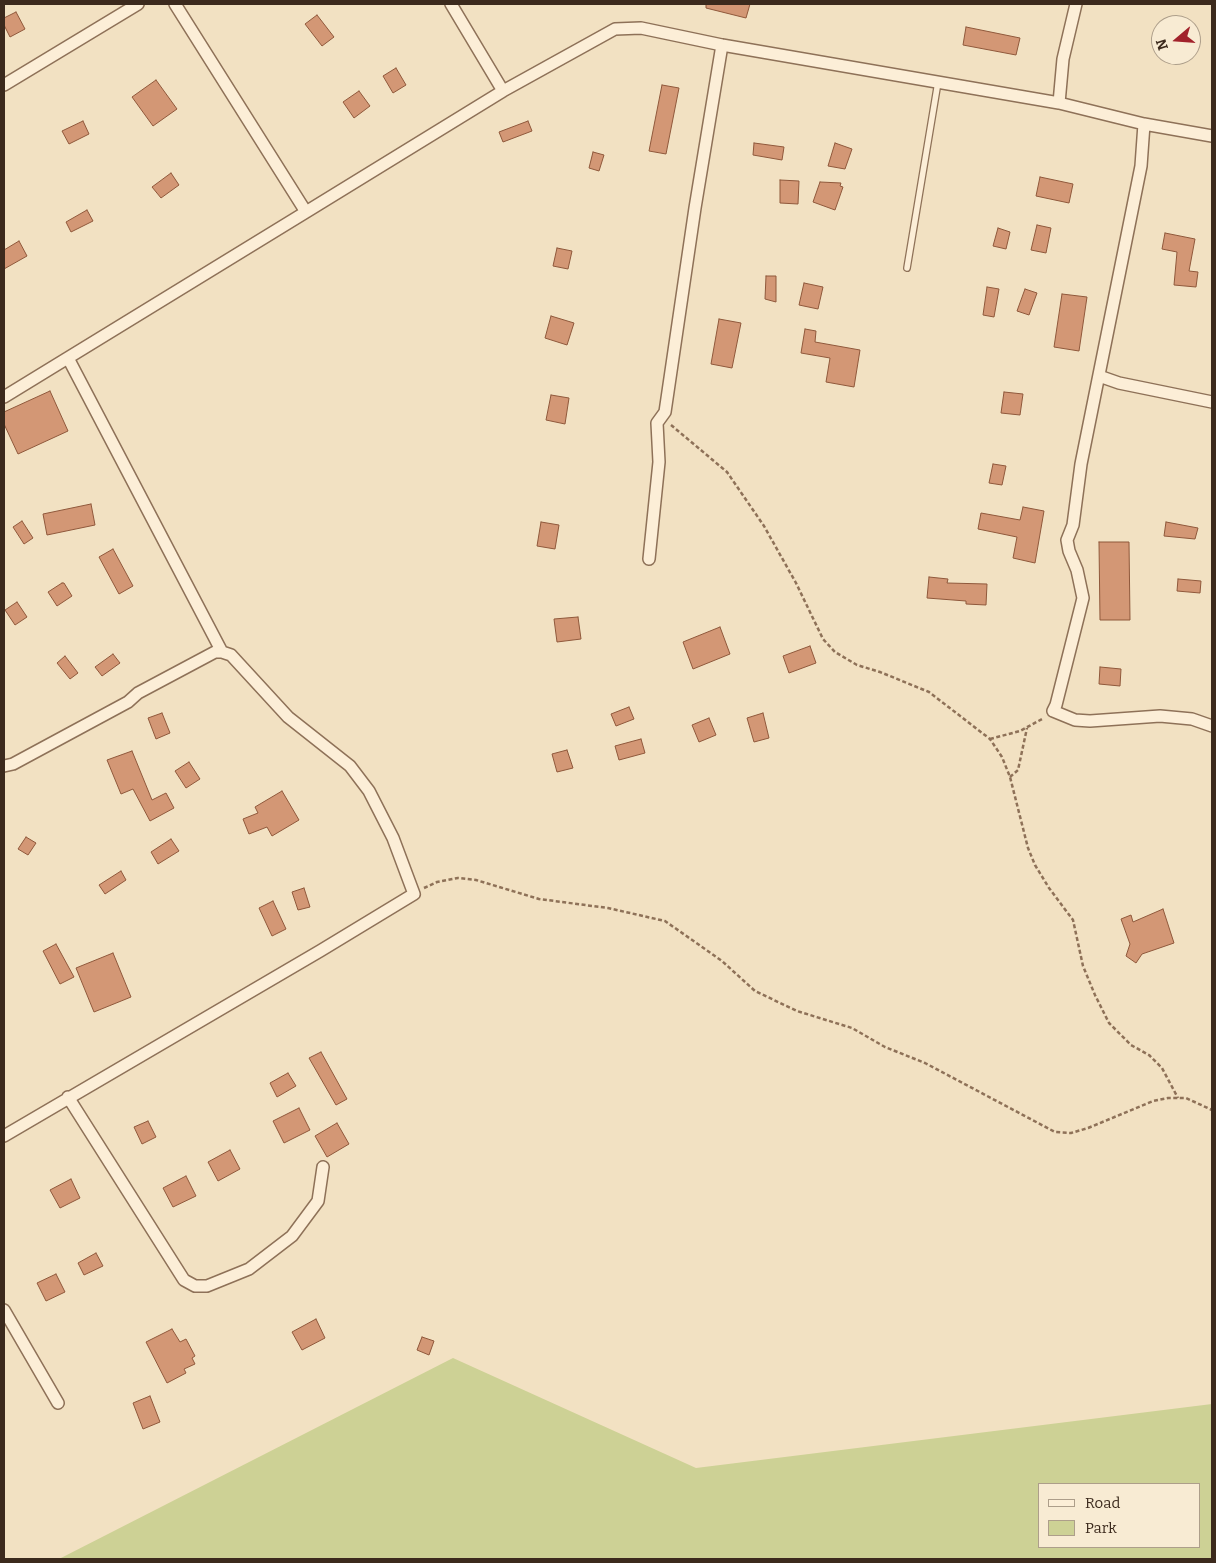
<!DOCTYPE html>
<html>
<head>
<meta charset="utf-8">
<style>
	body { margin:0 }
	#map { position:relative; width:1216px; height:1563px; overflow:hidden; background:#f2e1c2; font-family:Bitter,serif }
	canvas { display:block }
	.frame { position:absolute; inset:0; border:5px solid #3c2a1d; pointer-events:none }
	.legend { position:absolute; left:1038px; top:1483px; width:162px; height:65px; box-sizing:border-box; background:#f8ebd3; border:1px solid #ad9e8a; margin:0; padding:6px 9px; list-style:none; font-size:15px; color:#3c2a1d }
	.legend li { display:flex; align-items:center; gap:10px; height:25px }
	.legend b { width:25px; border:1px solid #ad9e8a }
	.north { position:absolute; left:1151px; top:15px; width:50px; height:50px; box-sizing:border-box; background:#f8ebd3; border:1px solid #ad9e8a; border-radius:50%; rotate:252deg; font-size:14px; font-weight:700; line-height:20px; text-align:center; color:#3c2a1d }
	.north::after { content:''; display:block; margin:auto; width:18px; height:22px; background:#a2222b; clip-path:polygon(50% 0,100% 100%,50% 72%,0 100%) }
</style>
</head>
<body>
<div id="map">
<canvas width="1216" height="1563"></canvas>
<div class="frame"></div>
<ul class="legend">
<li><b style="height:6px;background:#fceed7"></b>Road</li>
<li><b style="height:14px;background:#cdd195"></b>Park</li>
</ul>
<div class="north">N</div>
</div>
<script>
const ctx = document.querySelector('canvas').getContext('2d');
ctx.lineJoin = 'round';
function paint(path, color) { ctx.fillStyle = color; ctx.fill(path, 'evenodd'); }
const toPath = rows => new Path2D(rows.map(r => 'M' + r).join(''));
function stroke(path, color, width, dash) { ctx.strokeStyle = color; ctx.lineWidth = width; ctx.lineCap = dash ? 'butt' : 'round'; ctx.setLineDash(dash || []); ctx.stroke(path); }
const green = toPath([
	[453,1358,696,1468,1212,1404,1212,1559,59,1559],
	[1040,1484,1200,1484,1200,1547,1040,1547]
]);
const building = toPath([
	[706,4,750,4,746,18,706,8,706,4],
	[16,12,25,29,10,37,4,25,4,18,16,12],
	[317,15,334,37,322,46,305,24,317,15],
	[966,27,1020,38,1016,55,963,45,966,27],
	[396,68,406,85,393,93,383,76,396,68],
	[156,80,177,109,153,126,132,97,156,80],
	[662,85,679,88,666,154,649,151,662,85],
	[359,91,370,106,354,118,343,102,359,91],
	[83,121,89,134,69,144,62,131,83,121],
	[528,121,532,131,503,142,499,132,528,121],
	[754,143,784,147,782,160,753,155,754,143],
	[835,143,852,149,845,169,828,166,835,143],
	[593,152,604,155,599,171,589,168,593,152],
	[171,173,179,185,161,198,152,187,171,173],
	[1040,177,1073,184,1069,203,1036,196,1040,177],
	[780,180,799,181,798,204,780,203,780,180],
	[820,182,841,183,840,186,843,187,835,210,813,202,820,182],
	[87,210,93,221,71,232,66,222,87,210],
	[1037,225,1051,228,1046,253,1031,250,1037,225],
	[998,228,1010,232,1006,249,993,246,998,228],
	[1165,233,1195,239,1189,271,1198,272,1196,287,1174,285,1177,252,1162,249,1165,233],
	[19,241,27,256,4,269,4,250,19,241],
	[557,248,572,251,568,269,553,266,557,248],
	[766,276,776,276,776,302,765,299,766,276],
	[804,283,823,287,818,309,799,305,804,283],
	[987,287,999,289,994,317,983,315,987,287],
	[1025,289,1037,293,1029,315,1017,311,1025,289],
	[1062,294,1087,297,1079,351,1054,347,1062,294],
	[551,316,574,323,567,345,545,338,551,316],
	[719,319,741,323,732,368,711,364,719,319],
	[805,329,816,331,815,342,860,350,854,387,826,382,830,358,801,353,805,329],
	[50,391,68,431,18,454,4,424,4,412,50,391],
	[1004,392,1023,394,1020,415,1001,413,1004,392],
	[551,395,569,398,565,424,546,420,551,395],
	[993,464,1006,466,1002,485,989,483,993,464],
	[91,504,95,525,47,535,43,514,91,504],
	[1023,507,1044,511,1035,563,1013,558,1017,537,978,529,981,513,1020,520,1023,507],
	[22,521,33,538,24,544,13,527,22,521],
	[541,522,559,525,555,549,537,546,541,522],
	[1166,522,1198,528,1195,539,1164,536,1166,522],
	[1099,542,1129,542,1130,620,1100,620,1099,542],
	[113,549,133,586,119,594,99,557,113,549],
	[929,577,948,579,947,583,987,584,986,605,966,604,966,601,927,598,929,577],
	[1178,579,1201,581,1200,593,1177,591,1178,579],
	[62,583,64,583,72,596,57,606,48,592,62,583],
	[17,602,27,617,15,625,5,610,17,602],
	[578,617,581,639,557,642,554,619,578,617],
	[720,627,730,654,693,669,683,642,720,627],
	[810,646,816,663,789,673,783,656,810,646],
	[113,654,120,663,102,676,95,667,113,654],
	[65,656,78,673,70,679,57,663,65,656],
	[1100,667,1121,669,1120,686,1099,684,1100,667],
	[629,707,634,719,616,726,611,714,629,707],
	[162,713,170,733,156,739,148,718,162,713],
	[763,713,769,738,754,742,747,718,763,713],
	[709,718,716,735,699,742,692,725,709,718],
	[641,739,645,753,619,760,615,746,641,739],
	[567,750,573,768,557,772,552,754,567,750],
	[132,751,152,800,166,793,174,808,150,821,133,789,121,794,107,760,132,751],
	[189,762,200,779,186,788,175,771,189,762],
	[282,791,299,820,272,836,267,827,249,834,243,819,258,813,255,807,282,791],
	[26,837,36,843,28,855,18,849,26,837],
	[171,839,179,851,158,864,151,852,171,839],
	[121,871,126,880,105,894,99,885,121,871],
	[304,888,310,907,298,910,292,892,304,888],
	[273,901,286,929,272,936,259,908,273,901],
	[1163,909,1174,943,1142,954,1136,963,1126,956,1130,944,1121,919,1131,915,1133,922,1163,909],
	[56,944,74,977,60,984,43,951,56,944],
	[113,953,131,997,94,1012,76,968,113,953],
	[321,1052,347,1099,336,1105,309,1058,321,1052],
	[288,1073,296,1086,277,1097,270,1083,288,1073],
	[299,1108,310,1130,284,1143,273,1121,299,1108],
	[148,1121,156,1137,142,1144,134,1127,148,1121],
	[337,1123,349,1144,327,1157,315,1136,337,1123],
	[230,1150,240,1169,218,1181,208,1162,230,1150],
	[186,1176,196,1196,173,1207,163,1188,186,1176],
	[71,1179,80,1198,60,1208,50,1190,71,1179],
	[96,1253,103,1266,84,1275,78,1263,96,1253],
	[56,1274,65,1292,46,1301,37,1283,56,1274],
	[316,1319,325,1338,302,1350,292,1332,316,1319],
	[172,1329,180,1342,186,1339,195,1356,192,1358,195,1364,184,1369,186,1373,167,1383,146,1342,172,1329],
	[422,1337,434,1341,429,1355,417,1350,422,1337],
	[150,1396,160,1422,143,1429,133,1403,150,1396]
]);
const path = toPath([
	[671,425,727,472,764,526,796,583,823,639,835,652,857,665,880,672,929,692,990,739,1002,757,1010,777,1028,848,1035,865,1049,888,1073,920,1083,966,1095,995,1109,1023,1131,1045,1149,1055,1162,1068,1178,1098],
	[990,739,1020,731,1044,718],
	[1010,777,1018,770,1027,728],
	[424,888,437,882,458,878,476,880,539,899,608,908,665,921,722,961,755,991,797,1011,852,1028,885,1047,925,1063,1055,1132,1071,1133,1088,1128,1153,1101,1168,1098,1186,1098,1212,1110]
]);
const lane = toPath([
	[907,268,938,82]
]);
const street = toPath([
	[175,4,306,212,503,91,615,29,641,28,722,45,1059,103,1144,124,1212,136],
	[451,4,503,91],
	[4,85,138,4],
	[1059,103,1063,59,1076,4],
	[1144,124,1141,166,1081,464,1073,525,1067,540,1069,551,1077,570,1083,598,1056,705,1053,711,1075,720,1090,721,1160,716,1192,719,1212,726],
	[68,358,222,652],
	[1099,376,1119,383,1212,402],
	[4,397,306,212],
	[649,559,659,462,657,423,665,412,695,208,722,45],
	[4,766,13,764,128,702,138,693,215,652,222,652,231,655,288,717,350,766,369,791,393,838,414,894,320,951,4,1136],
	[68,1097,184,1280,195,1286,207,1286,249,1269,292,1236,318,1201,323,1167],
	[4,1310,58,1403]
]);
paint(green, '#cdd195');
paint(building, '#d39775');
stroke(building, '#8f583b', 1);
stroke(lane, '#8e7158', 8);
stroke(street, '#8e7158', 14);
stroke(path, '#8e7158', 2.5, [4, 2.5]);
stroke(lane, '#fceed7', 5.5);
stroke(street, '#fceed7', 11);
</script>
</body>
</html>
